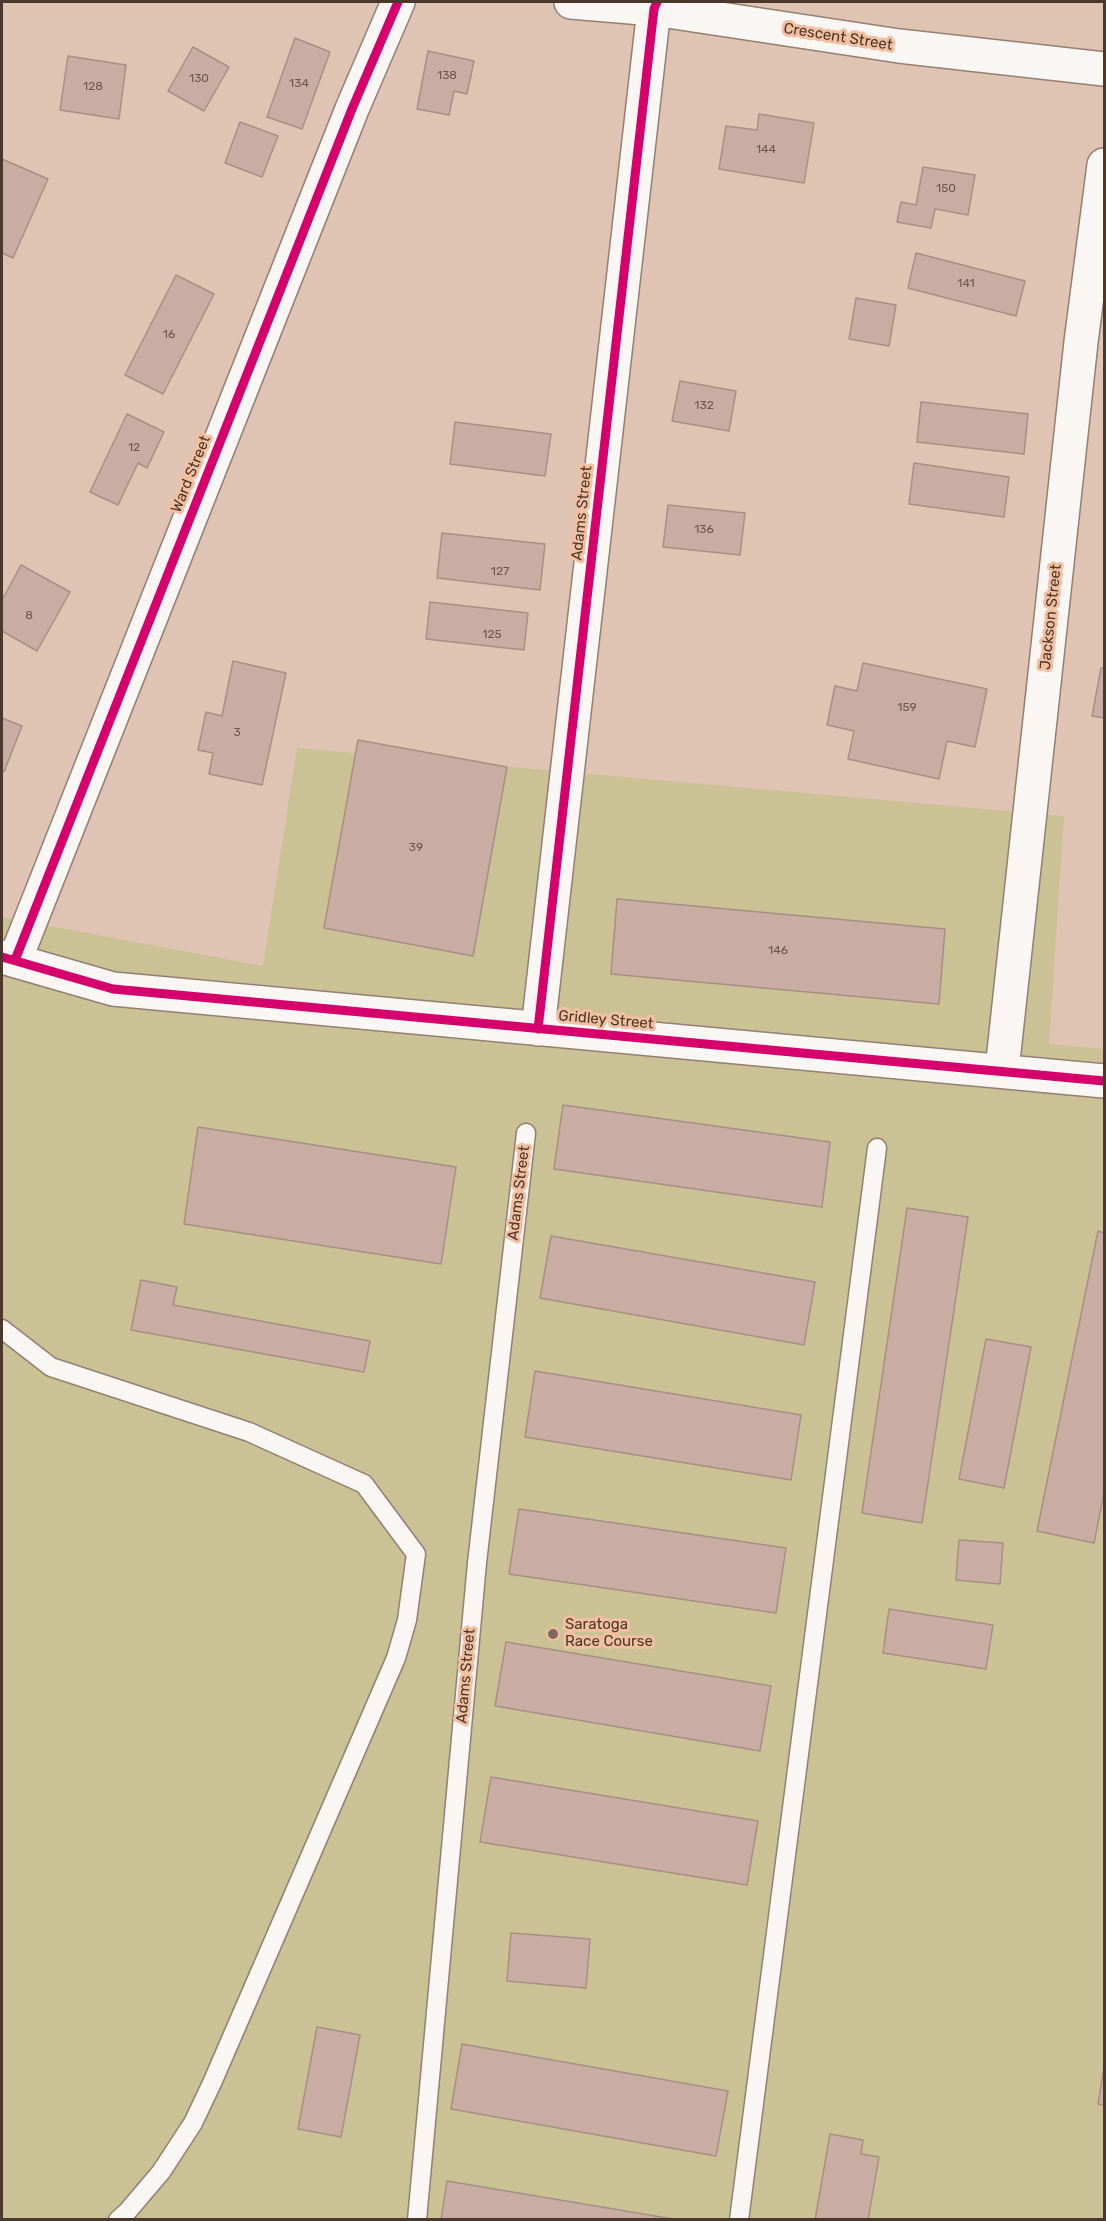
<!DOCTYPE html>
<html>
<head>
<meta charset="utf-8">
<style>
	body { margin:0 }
	#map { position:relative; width:1106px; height:2221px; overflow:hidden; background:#e0c4b3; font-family:Rubik,sans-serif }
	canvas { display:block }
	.frame { position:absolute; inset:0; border:3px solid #4b372b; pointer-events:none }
</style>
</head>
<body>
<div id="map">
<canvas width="1106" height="2221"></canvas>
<div class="frame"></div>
</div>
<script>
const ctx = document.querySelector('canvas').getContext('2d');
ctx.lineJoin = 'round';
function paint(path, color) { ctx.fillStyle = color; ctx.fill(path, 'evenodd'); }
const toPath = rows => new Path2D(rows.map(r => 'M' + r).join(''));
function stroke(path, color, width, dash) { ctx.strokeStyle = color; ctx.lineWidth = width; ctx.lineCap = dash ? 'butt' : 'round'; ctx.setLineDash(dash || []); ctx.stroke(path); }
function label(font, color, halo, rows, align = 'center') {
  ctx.font = font + ' Rubik,sans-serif'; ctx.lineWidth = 6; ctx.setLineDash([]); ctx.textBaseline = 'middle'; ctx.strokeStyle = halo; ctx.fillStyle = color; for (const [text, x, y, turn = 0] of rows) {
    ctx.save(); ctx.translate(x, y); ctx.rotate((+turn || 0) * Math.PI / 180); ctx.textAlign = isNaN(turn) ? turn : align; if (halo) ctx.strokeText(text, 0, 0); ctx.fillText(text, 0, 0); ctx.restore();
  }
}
const green = toPath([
	[297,748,1064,816,1049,1044,1104,1049,1104,2219,2,2219,2,917,263,966]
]);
const building = toPath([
	[295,38,330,52,302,129,267,117,295,38],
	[193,47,229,67,204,111,168,91,193,47],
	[428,51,474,61,467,94,454,91,449,115,417,109,428,51],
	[68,56,126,65,119,119,60,110,68,56],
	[759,114,814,123,804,183,719,169,726,126,757,130,759,114],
	[240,122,278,136,262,177,225,163,240,122],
	[2,159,48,179,13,258,2,253,2,159],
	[923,167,975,175,968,215,935,209,931,228,897,222,901,202,916,205,923,167],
	[916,253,1025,281,1016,316,908,288,916,253],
	[176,275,214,294,163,394,125,375,176,275],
	[856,298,896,305,889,346,849,339,856,298],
	[680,381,736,391,729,431,672,421,680,381],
	[921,402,1028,414,1024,454,917,442,921,402],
	[127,414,164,432,147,468,138,463,118,505,90,492,127,414],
	[455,422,551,434,545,476,450,464,455,422],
	[914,463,1009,477,1004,517,909,504,914,463],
	[668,505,745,513,740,555,663,547,668,505],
	[442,533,545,544,540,590,437,578,442,533],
	[21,565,70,592,37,651,2,631,2,600,21,565],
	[430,602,528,613,524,650,426,639,430,602],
	[233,661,286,673,262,785,209,774,213,753,198,750,206,712,222,716,233,661],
	[863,663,987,689,975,747,947,741,939,779,848,759,854,731,827,725,835,686,857,691,863,663],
	[1101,668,1104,668,1104,718,1092,716,1101,668],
	[2,718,22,726,4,772,2,771,2,718],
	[358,740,507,767,473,956,324,928,358,740],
	[617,899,945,929,939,1004,611,974,617,899],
	[563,1105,830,1142,822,1207,554,1169,563,1105],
	[198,1127,456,1167,441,1264,184,1224,198,1127],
	[907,1208,968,1217,922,1523,862,1513,907,1208],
	[1098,1231,1104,1233,1104,1492,1094,1543,1037,1531,1098,1231],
	[551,1236,815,1282,804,1345,540,1298,551,1236],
	[141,1280,177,1287,173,1305,370,1341,364,1372,131,1330,141,1280],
	[986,1339,1031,1347,1004,1488,959,1479,986,1339],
	[535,1371,801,1415,791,1480,525,1437,535,1371],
	[519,1509,786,1548,776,1613,509,1574,519,1509],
	[959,1540,1003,1543,1000,1584,956,1580,959,1540],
	[889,1609,993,1625,986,1669,883,1653,889,1609],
	[506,1642,771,1686,760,1751,495,1706,506,1642],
	[491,1777,758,1821,747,1885,480,1842,491,1777],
	[511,1933,590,1939,586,1988,507,1981,511,1933],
	[317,2027,360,2035,341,2137,298,2129,317,2027],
	[462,2044,728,2091,716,2156,451,2109,462,2044],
	[1104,2067,1104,2105,1098,2104,1104,2067],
	[830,2134,863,2140,861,2154,879,2157,868,2220,815,2220,830,2134],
	[447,2181,679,2220,441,2220,447,2181]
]);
const service = toPath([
	[2,1329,51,1367,249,1432,364,1484,416,1554,407,1620,396,1658,212,2083,193,2123,161,2172,127,2212,118,2220],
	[417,2220,477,1563,526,1133],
	[739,2220,877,1148]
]);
const minor = toPath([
	[571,2,654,9,899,46,1104,69],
	[2,957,113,989,1104,1081],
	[15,960,352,109,398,2],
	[538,1029,654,9,657,2],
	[1002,1070,1081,342,1104,165]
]);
const cycleway = toPath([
	[2,957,113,989,1104,1081],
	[15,960,352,109,398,2],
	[538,1029,654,9,657,2]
]);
const markers = [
	[553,1634,6,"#7f685b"]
];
const numberNames = [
	["138",447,76],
	["130",199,79],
	["134",299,84],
	["128",93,87],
	["144",766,150],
	["150",946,189],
	["141",966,284],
	["16",169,335],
	["132",704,406],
	["12",134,448],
	["136",704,530],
	["127",500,572],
	["8",29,616],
	["125",492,635],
	["159",907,708],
	["3",237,733],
	["39",416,848],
	["146",778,951]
];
const streetNames = [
	["Crescent Street",838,37,9],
	["Ward Street",191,474,-68],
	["Adams Street",582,513,-84],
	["Jackson Street",1051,617,-84],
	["Gridley Street",606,1020,5],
	["Adams Street",519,1193,-83],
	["Adams Street",466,1676,-85]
];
const poiNames = [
	["Saratoga",565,1625],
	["Race Course",565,1642]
];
paint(green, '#cac195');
paint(building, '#caada2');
stroke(building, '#a68f85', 1.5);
stroke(service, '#947f72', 21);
stroke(minor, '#947f72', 36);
stroke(service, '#faf6f4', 18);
stroke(minor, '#faf6f4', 33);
stroke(cycleway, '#d6006c', 9);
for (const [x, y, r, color] of markers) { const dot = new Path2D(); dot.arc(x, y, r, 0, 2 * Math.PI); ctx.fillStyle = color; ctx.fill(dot); stroke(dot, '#f2bfa1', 2); }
label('12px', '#6d564b', null, numberNames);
label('15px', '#4b372b', '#f2bfa1', streetNames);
label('15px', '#4b372b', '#f2bfa1', poiNames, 'left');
</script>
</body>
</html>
